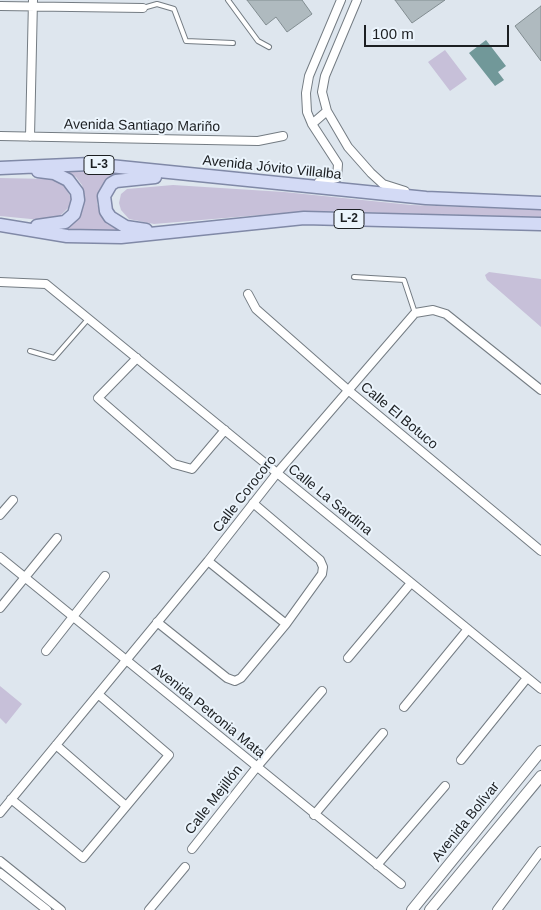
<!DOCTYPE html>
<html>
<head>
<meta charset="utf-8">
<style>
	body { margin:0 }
	#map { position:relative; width:541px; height:910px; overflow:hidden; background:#dee6ee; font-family:Helvetica,sans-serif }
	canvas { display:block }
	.scale { position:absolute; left:364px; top:25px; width:145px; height:22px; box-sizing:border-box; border:2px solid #1c1f22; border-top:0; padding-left:6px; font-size:15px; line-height:18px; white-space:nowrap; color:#1c1f22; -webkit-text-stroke:4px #ebf4fc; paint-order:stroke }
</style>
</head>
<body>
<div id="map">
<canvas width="541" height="910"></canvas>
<div class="scale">100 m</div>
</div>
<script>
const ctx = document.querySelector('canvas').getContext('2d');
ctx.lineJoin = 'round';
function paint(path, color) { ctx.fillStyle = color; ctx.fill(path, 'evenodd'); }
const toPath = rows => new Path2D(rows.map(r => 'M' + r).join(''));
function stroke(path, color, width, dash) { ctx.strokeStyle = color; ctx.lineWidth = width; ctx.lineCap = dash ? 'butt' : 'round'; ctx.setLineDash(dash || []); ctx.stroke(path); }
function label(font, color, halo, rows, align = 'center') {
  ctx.font = font + ' Helvetica,sans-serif'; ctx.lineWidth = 4; ctx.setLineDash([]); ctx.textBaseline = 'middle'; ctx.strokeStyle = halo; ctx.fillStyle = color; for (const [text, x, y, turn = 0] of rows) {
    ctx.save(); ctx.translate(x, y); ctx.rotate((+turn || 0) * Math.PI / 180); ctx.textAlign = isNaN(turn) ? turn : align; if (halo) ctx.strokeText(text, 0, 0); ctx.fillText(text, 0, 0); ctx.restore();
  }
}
const green = toPath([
	[445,50,467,79,450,91,428,62],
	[60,170,131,172,98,195,97,204,107,224,123,232,59,229,78,218,85,198,82,185,76,177],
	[0,178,50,179,63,183,71,198,71,205,58,218,41,220,0,216],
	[173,185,284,192,411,205,541,210,541,217,308,211,154,224,129,219,121,210,119,203,121,194,127,189],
	[489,272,541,279,541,327,487,280,485,275],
	[0,686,22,704,6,724,0,718]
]);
const water = toPath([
	[486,40,506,66,498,72,504,80,495,86,469,53]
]);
const building = toPath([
	[247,0,302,0,312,14,287,32,276,17,266,25,247,0],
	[395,0,445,0,412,23,395,0],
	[541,6,541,61,515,26,541,6]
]);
const service = toPath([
	[228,0,258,41,269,47],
	[143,8,157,4,174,9,186,41,233,43],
	[354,277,404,280,415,313],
	[30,351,54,358,89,318]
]);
const minor = toPath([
	[357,0,325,76,322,92,327,111,348,147,371,173,383,184,405,191],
	[0,6,143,8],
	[312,124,327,111],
	[0,136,258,141,283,136],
	[30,137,33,0],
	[319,182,337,178,338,164,312,124,307,112,306,93,309,76,341,0],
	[0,282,46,284,541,689],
	[248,294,256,309,348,390,541,551],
	[137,358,98,398,174,464,192,469,225,430],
	[0,515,13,500],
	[0,557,401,884],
	[208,561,286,624],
	[0,608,57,538],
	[157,622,227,678,235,681,241,678,286,624,322,574,323,567,320,560,253,503],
	[46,651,105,576],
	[348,658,411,583],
	[404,707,468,629],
	[56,745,126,806],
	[461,760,527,678],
	[11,799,83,858,169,755,98,694],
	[0,813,208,561,277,473,415,313,433,310,446,314,541,390],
	[314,815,383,733],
	[192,849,256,768,322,691],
	[0,861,61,910],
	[377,865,445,786],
	[0,873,47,910],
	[149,910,185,867],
	[497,910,541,851]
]);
const tertiary = toPath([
	[412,910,541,751],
	[430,910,541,776]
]);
const primary = toPath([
	[0,168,90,164,426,198,541,203],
	[0,225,67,236,121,237,304,218,541,224],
	[37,226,65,222,74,214,78,200,77,192,68,180,54,173,38,171],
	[146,230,126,227,110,217,106,211,104,196,111,184,116,181,155,177]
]);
const shields = [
	[99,165,30],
	[349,219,30]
];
const shieldNames = [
	["L-3",99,165],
	["L-2",349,219]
];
const streetNames = [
	["Avenida Santiago Mariño",142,126,1],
	["Avenida Jóvito Villalba",272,168,6],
	["Calle El Botuco",399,416,40],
	["Calle Corocoro",245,494,-52],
	["Calle La Sardina",330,500,39],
	["Avenida Petronia Mata",208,711,39],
	["Calle Mejillón",214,800,-52],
	["Avenida Bolívar",466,822,-51]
];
paint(green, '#c7c0d9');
paint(water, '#719899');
paint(building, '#afbabf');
stroke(building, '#828d91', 1);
stroke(service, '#747c83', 6);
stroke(minor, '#747c83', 10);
stroke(tertiary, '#747c83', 12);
stroke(primary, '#8089a7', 15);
stroke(service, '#fff', 4);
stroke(minor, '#fff', 8);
stroke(tertiary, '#fff', 10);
stroke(primary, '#d3daf5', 12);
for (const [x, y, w] of shields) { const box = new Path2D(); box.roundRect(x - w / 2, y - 9.5, w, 19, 4); ctx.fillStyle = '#ebf4fc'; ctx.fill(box); stroke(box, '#1c1f22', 1); }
label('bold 12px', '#1c1f22', null, shieldNames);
label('14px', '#1c1f22', '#ebf4fc', streetNames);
</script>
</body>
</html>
